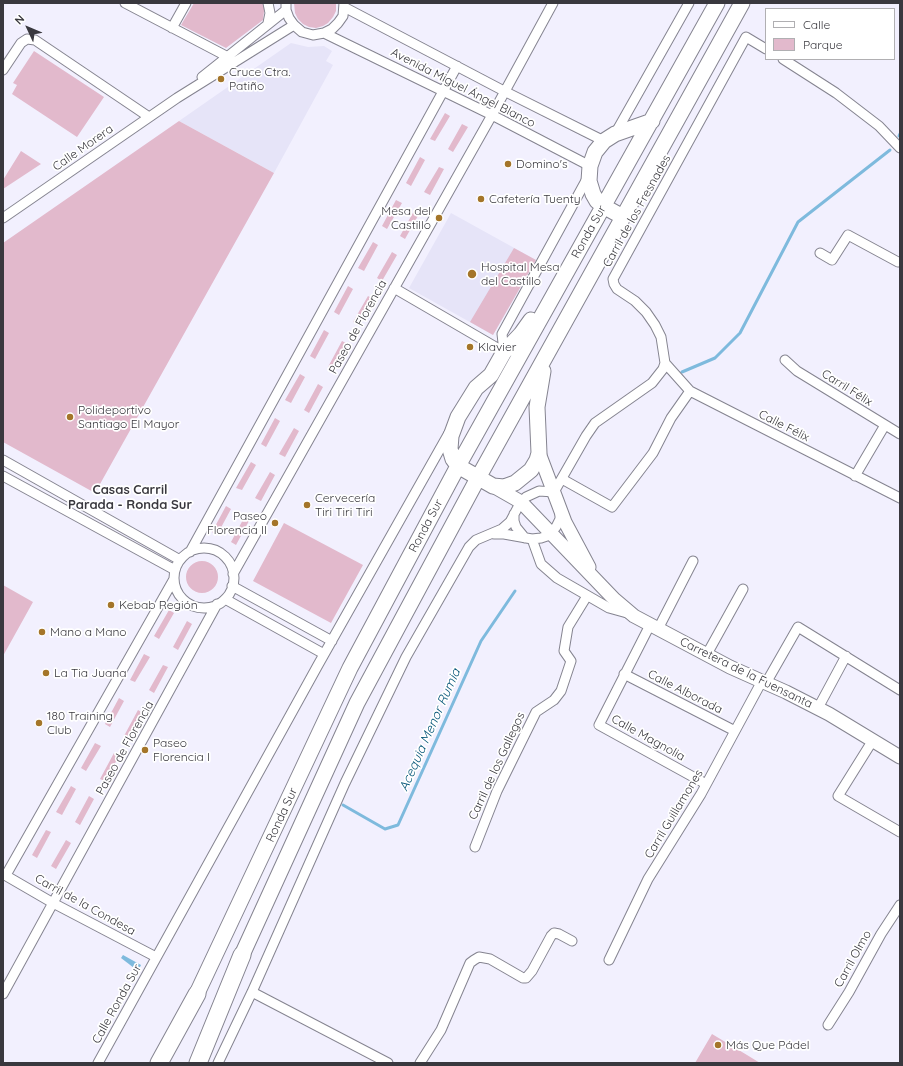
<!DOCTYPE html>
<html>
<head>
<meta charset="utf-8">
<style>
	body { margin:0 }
	#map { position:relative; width:903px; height:1066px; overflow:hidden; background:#f2f0fe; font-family:Quicksand,sans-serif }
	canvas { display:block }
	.frame { position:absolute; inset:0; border:4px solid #39383e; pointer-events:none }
	.legend { position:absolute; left:765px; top:8px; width:130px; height:52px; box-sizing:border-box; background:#fff; border:1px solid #b0afb2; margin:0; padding:5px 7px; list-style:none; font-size:12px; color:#39383e }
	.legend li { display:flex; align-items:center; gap:8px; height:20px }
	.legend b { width:20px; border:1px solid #b0afb2 }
	.north { position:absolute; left:8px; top:8px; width:40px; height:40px; -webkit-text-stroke:3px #fff; paint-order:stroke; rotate:314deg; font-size:11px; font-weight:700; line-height:16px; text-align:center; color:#39383e }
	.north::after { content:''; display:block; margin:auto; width:14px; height:18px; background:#39383e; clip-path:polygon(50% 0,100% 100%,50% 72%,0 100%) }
</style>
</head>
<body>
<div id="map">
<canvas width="903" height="1066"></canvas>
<div class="frame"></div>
<ul class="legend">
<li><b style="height:5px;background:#fff"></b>Calle</li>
<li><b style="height:11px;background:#e2b9cc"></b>Parque</li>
</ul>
<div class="north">N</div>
</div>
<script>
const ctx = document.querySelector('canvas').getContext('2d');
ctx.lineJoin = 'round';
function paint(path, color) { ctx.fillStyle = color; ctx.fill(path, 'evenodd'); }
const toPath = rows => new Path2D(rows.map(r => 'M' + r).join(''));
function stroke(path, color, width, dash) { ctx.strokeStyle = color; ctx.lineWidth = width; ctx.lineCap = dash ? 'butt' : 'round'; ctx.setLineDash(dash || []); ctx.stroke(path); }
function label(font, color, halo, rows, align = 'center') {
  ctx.font = font + ' Quicksand,sans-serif'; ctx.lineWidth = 3.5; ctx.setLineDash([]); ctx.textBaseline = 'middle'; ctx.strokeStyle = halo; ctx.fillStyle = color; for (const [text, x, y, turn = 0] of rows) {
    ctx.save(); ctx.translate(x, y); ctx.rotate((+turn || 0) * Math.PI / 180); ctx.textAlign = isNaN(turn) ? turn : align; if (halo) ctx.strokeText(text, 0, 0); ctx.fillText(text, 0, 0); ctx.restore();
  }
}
const built = toPath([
	[291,43,308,47,324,46,332,51,326,61,333,65,274,173,179,121],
	[451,213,536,260,493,335,409,288]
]);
const green = toPath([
	[194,3,265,3,263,20,226,48,181,25],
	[294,3,336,3,336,11,333,17,328,23,323,26,316,28,309,27,303,24,298,19,295,13],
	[34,51,104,97,77,137,12,94,17,85,13,83],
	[445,113,450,116,435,141,430,139],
	[179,121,274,173,95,493,3,442,3,243],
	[462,124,468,127,453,152,448,149],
	[21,151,41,164,3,189,3,180],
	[420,157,425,160,411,186,406,183],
	[439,167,444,169,430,195,424,192],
	[396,200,402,203,387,229,382,226],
	[414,211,419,214,405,239,400,236],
	[373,242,378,245,364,271,358,268],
	[514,248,536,260,493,335,470,322],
	[392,252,397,255,382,281,377,278],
	[348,286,353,289,339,315,334,312],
	[368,296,373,299,359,325,353,322],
	[324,330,329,333,315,359,310,356],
	[342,341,348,344,333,369,328,367],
	[300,374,305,377,291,403,285,400],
	[318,384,323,387,309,413,304,410],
	[275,418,280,421,266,447,261,444],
	[294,428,299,431,285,457,279,454],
	[251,462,256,465,242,490,236,488],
	[270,472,275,475,261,501,255,498],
	[226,506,231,509,217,535,212,532],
	[245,516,250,519,236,545,231,542],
	[284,523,363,565,331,623,253,581],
	'186 577a16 16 0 1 1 32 0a16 16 0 1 1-32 0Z',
	[3,585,33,602,3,656],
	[169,610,174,613,159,639,154,636],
	[187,621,192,624,178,650,173,647],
	[144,654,150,657,135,682,130,680],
	[163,665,168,667,154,693,149,690],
	[119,698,124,701,110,727,105,724],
	[138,710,143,713,129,739,124,736],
	[95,743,101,746,86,771,81,768],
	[114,753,119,756,105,781,100,779],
	[71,786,76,789,62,815,56,812],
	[89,796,94,799,80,825,75,822],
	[46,830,51,832,37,858,32,855],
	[66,840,71,843,56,869,51,866],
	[712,1034,747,1055,760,1063,695,1063]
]);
const water = toPath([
	[123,955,141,965,138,971,121,958]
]);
const stream = toPath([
	[899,136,900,134],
	[682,372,715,358,740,333,798,222,890,150],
	[343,805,385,829,398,825,481,641,515,591]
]);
const minor = toPath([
	[125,3,230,58],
	[286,3,286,10,289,18,294,25,302,32,313,35,324,33,332,29,338,23,343,16,344,3],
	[344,7,504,91,604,141],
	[268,23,270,13,268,3],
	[172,28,186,3],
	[324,33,492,115,590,166],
	[783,59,836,93,879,126,900,148],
	[3,70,21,43,27,39,35,40,149,117],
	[202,77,286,10],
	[615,134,689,3],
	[3,218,177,98,294,25],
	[820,253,832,260,848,235,898,262,900,262],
	[394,288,504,352],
	[504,352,502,334,588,177],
	[785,360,797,371,900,434],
	[665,363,690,391,900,498],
	[3,460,180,560],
	[3,476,175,570],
	[855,476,885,425],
	[562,479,612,507,653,453,671,418,690,391],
	[514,514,514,521,516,527,525,538],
	[494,534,504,534,532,539,541,538,547,536,556,527,560,519,560,511],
	[532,539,541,564,557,578,609,608,627,613],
	'174 578a30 30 0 1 1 60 0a30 30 0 1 1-60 0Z',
	[190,552,457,66],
	[233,574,492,115,553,3],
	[232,586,332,641],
	[225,599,324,654],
	[650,625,599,725,706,784],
	[658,629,693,561],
	[707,654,743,589],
	[624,674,735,731],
	[766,683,798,627,900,690],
	[818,708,846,656],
	[873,740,838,796,900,832],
	[475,847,497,791,536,712,554,700,561,691,571,661,564,651,568,627,587,596],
	[3,874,53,903,156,957],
	[6,875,174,579],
	[609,960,648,879,701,794,762,681],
	[252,992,388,1063],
	[3,994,217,604],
	[828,1025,849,992,881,934,900,905],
	[98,1063,318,665,449,433],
	[218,1063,252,992,345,783,406,657,469,547,476,540,502,529,510,522,518,507,526,497,539,491,554,492,586,436,595,423,652,383,663,369,665,363,661,337,655,325,646,312,635,301,617,289,614,284,613,279,746,37,766,49],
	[420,1063,441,1030,470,963,474,960,479,957,490,959,523,978,526,978,532,971,551,936,554,933,559,934,572,941]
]);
const secondary = toPath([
	[539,453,565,522,589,567],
	[493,486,521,502,614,599,634,616,730,667,786,692,829,714,900,757]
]);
const primary = toPath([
	[623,217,603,206,597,201,593,194,589,181,590,166,595,152,604,141,615,134,652,121],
	[531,320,521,334,504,352,491,375,476,388,458,417,451,436,450,449,453,459,458,466,493,486,504,487,515,483,531,470,537,460,539,453,537,407,543,371],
	[237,966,357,703,478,478,742,3],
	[192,1004,350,668,458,466,717,3]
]);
const motorway = toPath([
	[159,1063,197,994],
	[198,1063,242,955]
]);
const markers = [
	[221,79,4,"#a47529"],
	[508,164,4,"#a47529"],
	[481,199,4,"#a47529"],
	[439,218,4,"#a47529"],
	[472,274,5,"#a47529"],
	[470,347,4,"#a47529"],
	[70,417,4,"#a47529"],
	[307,505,4,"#a47529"],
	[275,523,4,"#a47529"],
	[111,605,4,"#a47529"],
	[42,632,4,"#a47529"],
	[46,673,4,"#a47529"],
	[39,723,4,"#a47529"],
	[145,750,4,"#a47529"],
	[718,1045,4,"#a47529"]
];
const poiNames = [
	["Cruce Ctra.",229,72],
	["Patiño",229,86],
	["Domino's",516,164],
	["Cafetería Tuenty",489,199],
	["Mesa del",431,211,"right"],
	["Castillo",431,225,"right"],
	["Hospital Mesa",481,267],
	["del Castillo",481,281],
	["Klavier",478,347],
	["Polideportivo",78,410],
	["Santiago El Mayor",78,424],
	["Cervecería",315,498],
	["Tiri Tiri Tiri",315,512],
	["Paseo",267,516,"right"],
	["Florencia II",267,530,"right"],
	["Kebab Región",119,605],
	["Mano a Mano",50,632],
	["La Tia Juana",54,673],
	["180 Training",47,716],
	["Club",47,730],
	["Paseo",153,743],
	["Florencia I",153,757],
	["Más Que Pádel",726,1045]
];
const streetNames = [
	["Avenida Miguel Ángel Blanco",463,88,27],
	["Calle Morera",83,148,-35],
	["Carril de los Fresnades",637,211,-61],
	["Ronda Sur",589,232,-61],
	["Paseo de Florencia",358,327,-61],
	["Carril Félix",847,388,32],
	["Calle Félix",784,426,27],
	["Ronda Sur",426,526,-62],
	["Carretera de la Fuensanta",746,673,26],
	["Calle Alborada",685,692,27],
	["Calle Magnolia",648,738,29],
	["Paseo de Florencia",125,748,-61],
	["Carril de los Gallegos",497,766,-65],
	["Carril Guillamones",674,814,-59],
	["Ronda Sur",282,815,-65],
	["Carril de la Condesa",85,905,29],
	["Carril Olmo",853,959,-61],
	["Calle Ronda Sur",117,1004,-61]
];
const neighbourhoodNames = [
	["Casas Carril",130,490],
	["Parada - Ronda Sur",130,505]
];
const waterNames = [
	["Acequia Menor Rumia",430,730,-66]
];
paint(built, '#e6e4f8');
paint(green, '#e2b9cc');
paint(water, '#7ebadd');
stroke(stream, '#7ebadd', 3);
stroke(minor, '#858490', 11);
stroke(secondary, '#858490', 15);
stroke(primary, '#858490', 17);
stroke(motorway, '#858490', 19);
stroke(minor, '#fff', 9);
stroke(secondary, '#fff', 13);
stroke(primary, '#fff', 15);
stroke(motorway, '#fff', 17);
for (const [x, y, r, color] of markers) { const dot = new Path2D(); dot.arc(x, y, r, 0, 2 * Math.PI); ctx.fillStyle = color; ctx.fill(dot); stroke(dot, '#fff', 1.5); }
label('12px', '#39383e', '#fff', poiNames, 'left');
label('12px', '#39383e', '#fff', streetNames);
label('bold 13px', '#39383e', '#fff', neighbourhoodNames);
label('italic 13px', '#065678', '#fff', waterNames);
</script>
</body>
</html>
